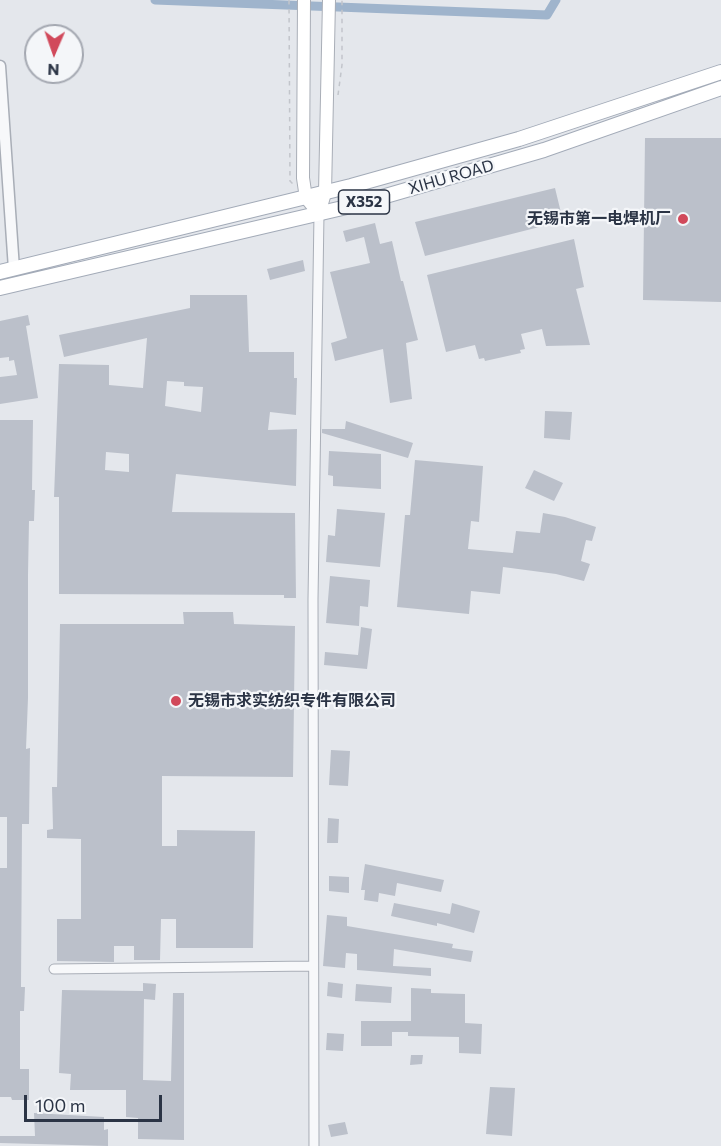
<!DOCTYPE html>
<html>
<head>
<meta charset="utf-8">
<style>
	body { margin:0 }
	#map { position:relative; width:721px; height:1146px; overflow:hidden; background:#e4e7ec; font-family:Commissioner,sans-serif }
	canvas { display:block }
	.north { position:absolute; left:24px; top:24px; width:60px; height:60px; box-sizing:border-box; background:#f4f6f9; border:2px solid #a4a8b1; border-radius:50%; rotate:182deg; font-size:16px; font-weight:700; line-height:24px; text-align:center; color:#2b3445 }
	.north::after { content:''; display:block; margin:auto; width:21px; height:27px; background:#d1495b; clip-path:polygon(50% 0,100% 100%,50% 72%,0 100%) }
	.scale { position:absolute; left:24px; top:1095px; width:138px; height:27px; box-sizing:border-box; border:3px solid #2b3445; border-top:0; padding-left:8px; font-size:18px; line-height:21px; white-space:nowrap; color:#2b3445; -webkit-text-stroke:4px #f4f6f9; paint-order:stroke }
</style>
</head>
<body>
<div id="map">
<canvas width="721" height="1146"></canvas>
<div class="north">N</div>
<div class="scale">100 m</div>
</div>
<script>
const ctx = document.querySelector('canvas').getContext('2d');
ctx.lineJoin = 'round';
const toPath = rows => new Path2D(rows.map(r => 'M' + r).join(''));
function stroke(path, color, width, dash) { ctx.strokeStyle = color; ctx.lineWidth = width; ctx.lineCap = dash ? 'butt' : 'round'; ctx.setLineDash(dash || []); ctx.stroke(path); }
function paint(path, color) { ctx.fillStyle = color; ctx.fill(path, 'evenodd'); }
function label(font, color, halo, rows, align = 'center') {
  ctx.font = font + ' Commissioner,"Noto Sans SC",sans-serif'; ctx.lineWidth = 4.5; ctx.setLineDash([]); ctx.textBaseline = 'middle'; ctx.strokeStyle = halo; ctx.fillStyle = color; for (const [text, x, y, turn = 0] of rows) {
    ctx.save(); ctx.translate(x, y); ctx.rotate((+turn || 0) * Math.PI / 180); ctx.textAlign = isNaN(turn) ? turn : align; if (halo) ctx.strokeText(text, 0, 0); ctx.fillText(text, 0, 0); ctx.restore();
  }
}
const canal = toPath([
	[155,0,547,15,556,0]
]);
const building = toPath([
	[645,138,721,138,721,302,643,300],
	[555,188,563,221,425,256,415,222],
	[375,223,380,244,392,241,401,281,403,281,418,340,406,343,412,399,390,403,383,349,335,361,331,343,347,338,330,272,370,263,364,237,346,242,343,231],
	[574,239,584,287,576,289,590,345,546,346,542,329,521,334,525,349,520,350,521,353,485,361,484,358,479,359,475,345,446,352,427,275],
	[303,260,305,271,270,280,267,269],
	[190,295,247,295,249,352,294,352,294,378,297,378,296,415,270,412,268,430,297,429,296,486,176,474,172,512,295,513,296,598,284,598,284,595,59,594,59,497,54,497,59,364,109,365,109,385,143,388,147,338,64,357,59,335,190,308],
	[167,381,184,382,184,386,203,387,201,412,165,406],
	[106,452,129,454,129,472,105,470],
	[28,315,30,325,26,326,38,398,0,404,0,377,17,375,14,360,9,361,9,357,0,358,0,321],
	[545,411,572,412,570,440,544,438],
	[0,420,33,420,32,490,35,490,34,521,29,521,28,575,28,698,26,749,30,748,29,824,22,824,21,987,25,987,24,1011,20,1011,20,1069,29,1069,29,1100,12,1100,11,1097,0,1097,0,868,7,868,7,817,0,817],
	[346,421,413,443,408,458,322,433,322,429,345,429],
	[329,451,381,454,381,489,333,486,333,476,328,475],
	[415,460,483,466,479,522,471,521,468,549,513,553,516,531,540,533,543,513,565,517,596,527,592,541,586,540,581,561,590,564,584,581,556,574,503,567,500,594,471,591,469,614,397,607,405,515,410,515],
	[534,470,563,483,554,501,525,488],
	[337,509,385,513,380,567,326,562,328,535,335,536],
	[330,576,370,580,368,607,360,606,359,626,326,623],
	[183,612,233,612,234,624,295,626,293,777,162,776,162,846,177,846,177,830,255,831,253,948,176,948,176,919,161,919,160,960,134,960,134,946,114,946,114,962,57,961,57,919,81,919,81,839,47,838,47,830,53,829,52,787,57,787,60,624,184,624],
	[361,627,372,629,367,669,324,665,325,652,358,655],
	[331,750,350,751,348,786,329,785],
	[328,818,339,819,338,843,327,843],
	[365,864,444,880,441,892,397,883,395,896,379,893,378,902,364,900,365,890,361,890],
	[329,876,349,877,349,893,329,891],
	[394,903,450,914,452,903,480,911,474,933,437,923,437,926,391,916],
	[327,915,347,917,347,926,453,944,452,948,473,951,471,962,394,949,393,966,431,968,431,976,357,970,357,954,346,953,345,968,323,966],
	[328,982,343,984,342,998,327,996],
	[143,983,156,984,155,1000,144,999,143,1080,171,1081,173,993,184,993,184,1140,138,1139,138,1118,126,1117,126,1090,70,1090,71,1074,59,1073,62,990,143,991],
	[356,984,392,987,391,1003,355,1001],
	[411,988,431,989,431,993,465,994,465,1023,482,1024,481,1054,459,1053,459,1037,408,1036,408,1032,392,1032,392,1046,361,1046,361,1021,411,1021],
	[327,1033,344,1034,343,1051,326,1050],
	[411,1055,423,1055,422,1064,410,1065],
	[490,1087,515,1088,512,1136,486,1134],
	[34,1113,104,1117,104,1130,108,1129,108,1146,0,1143,0,1136,35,1136],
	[345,1122,348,1134,331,1137,328,1125]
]);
const path = toPath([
	[289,0,290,181,293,184],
	[338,95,342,65,342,0]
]);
const minor = toPath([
	[54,969,313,966],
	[314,1146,313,599,319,214]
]);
const tertiary = toPath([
	[0,66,14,269]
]);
const secondary = toPath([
	[304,0,303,178,306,198,319,214],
	[319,214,325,193,329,0]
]);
const primary = toPath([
	[0,272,351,186,519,139,721,72],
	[0,288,351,206,544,150,721,88]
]);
const markers = [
	[683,219,6,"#d1495b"],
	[176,701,6,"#d1495b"]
];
const shields = [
	[364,202,51]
];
const shieldNames = [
	["X352",364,202]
];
const streetNames = [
	["XIHU ROAD",451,177,-16]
];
const poiNames = [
	["无锡市第一电焊机厂",671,219],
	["无锡市求实纺织专件有限公司",188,701,"left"]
];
stroke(canal, '#9fb4cc', 9);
paint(building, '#bbc0ca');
stroke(minor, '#a9aeb7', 11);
stroke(tertiary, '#a9aeb7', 13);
stroke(secondary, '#a9aeb7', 14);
stroke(primary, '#a3abb8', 16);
stroke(path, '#c2c5cb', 1.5, [4.5, 4.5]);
stroke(minor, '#f7f8fa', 9);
stroke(tertiary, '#f7f8fa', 10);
stroke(secondary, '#fff', 12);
stroke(primary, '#fff', 14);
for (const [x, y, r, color] of markers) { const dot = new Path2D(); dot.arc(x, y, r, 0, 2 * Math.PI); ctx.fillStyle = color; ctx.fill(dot); stroke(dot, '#f4f6f9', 2); }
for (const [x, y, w] of shields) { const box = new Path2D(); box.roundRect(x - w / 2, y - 12, w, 24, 4.5); ctx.fillStyle = '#f4f6f9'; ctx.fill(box); stroke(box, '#2b3445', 1.5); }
label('bold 15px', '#2b3445', null, shieldNames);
label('16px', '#2b3445', '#f4f6f9', streetNames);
label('bold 16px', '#2b3445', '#f4f6f9', poiNames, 'right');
</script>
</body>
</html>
